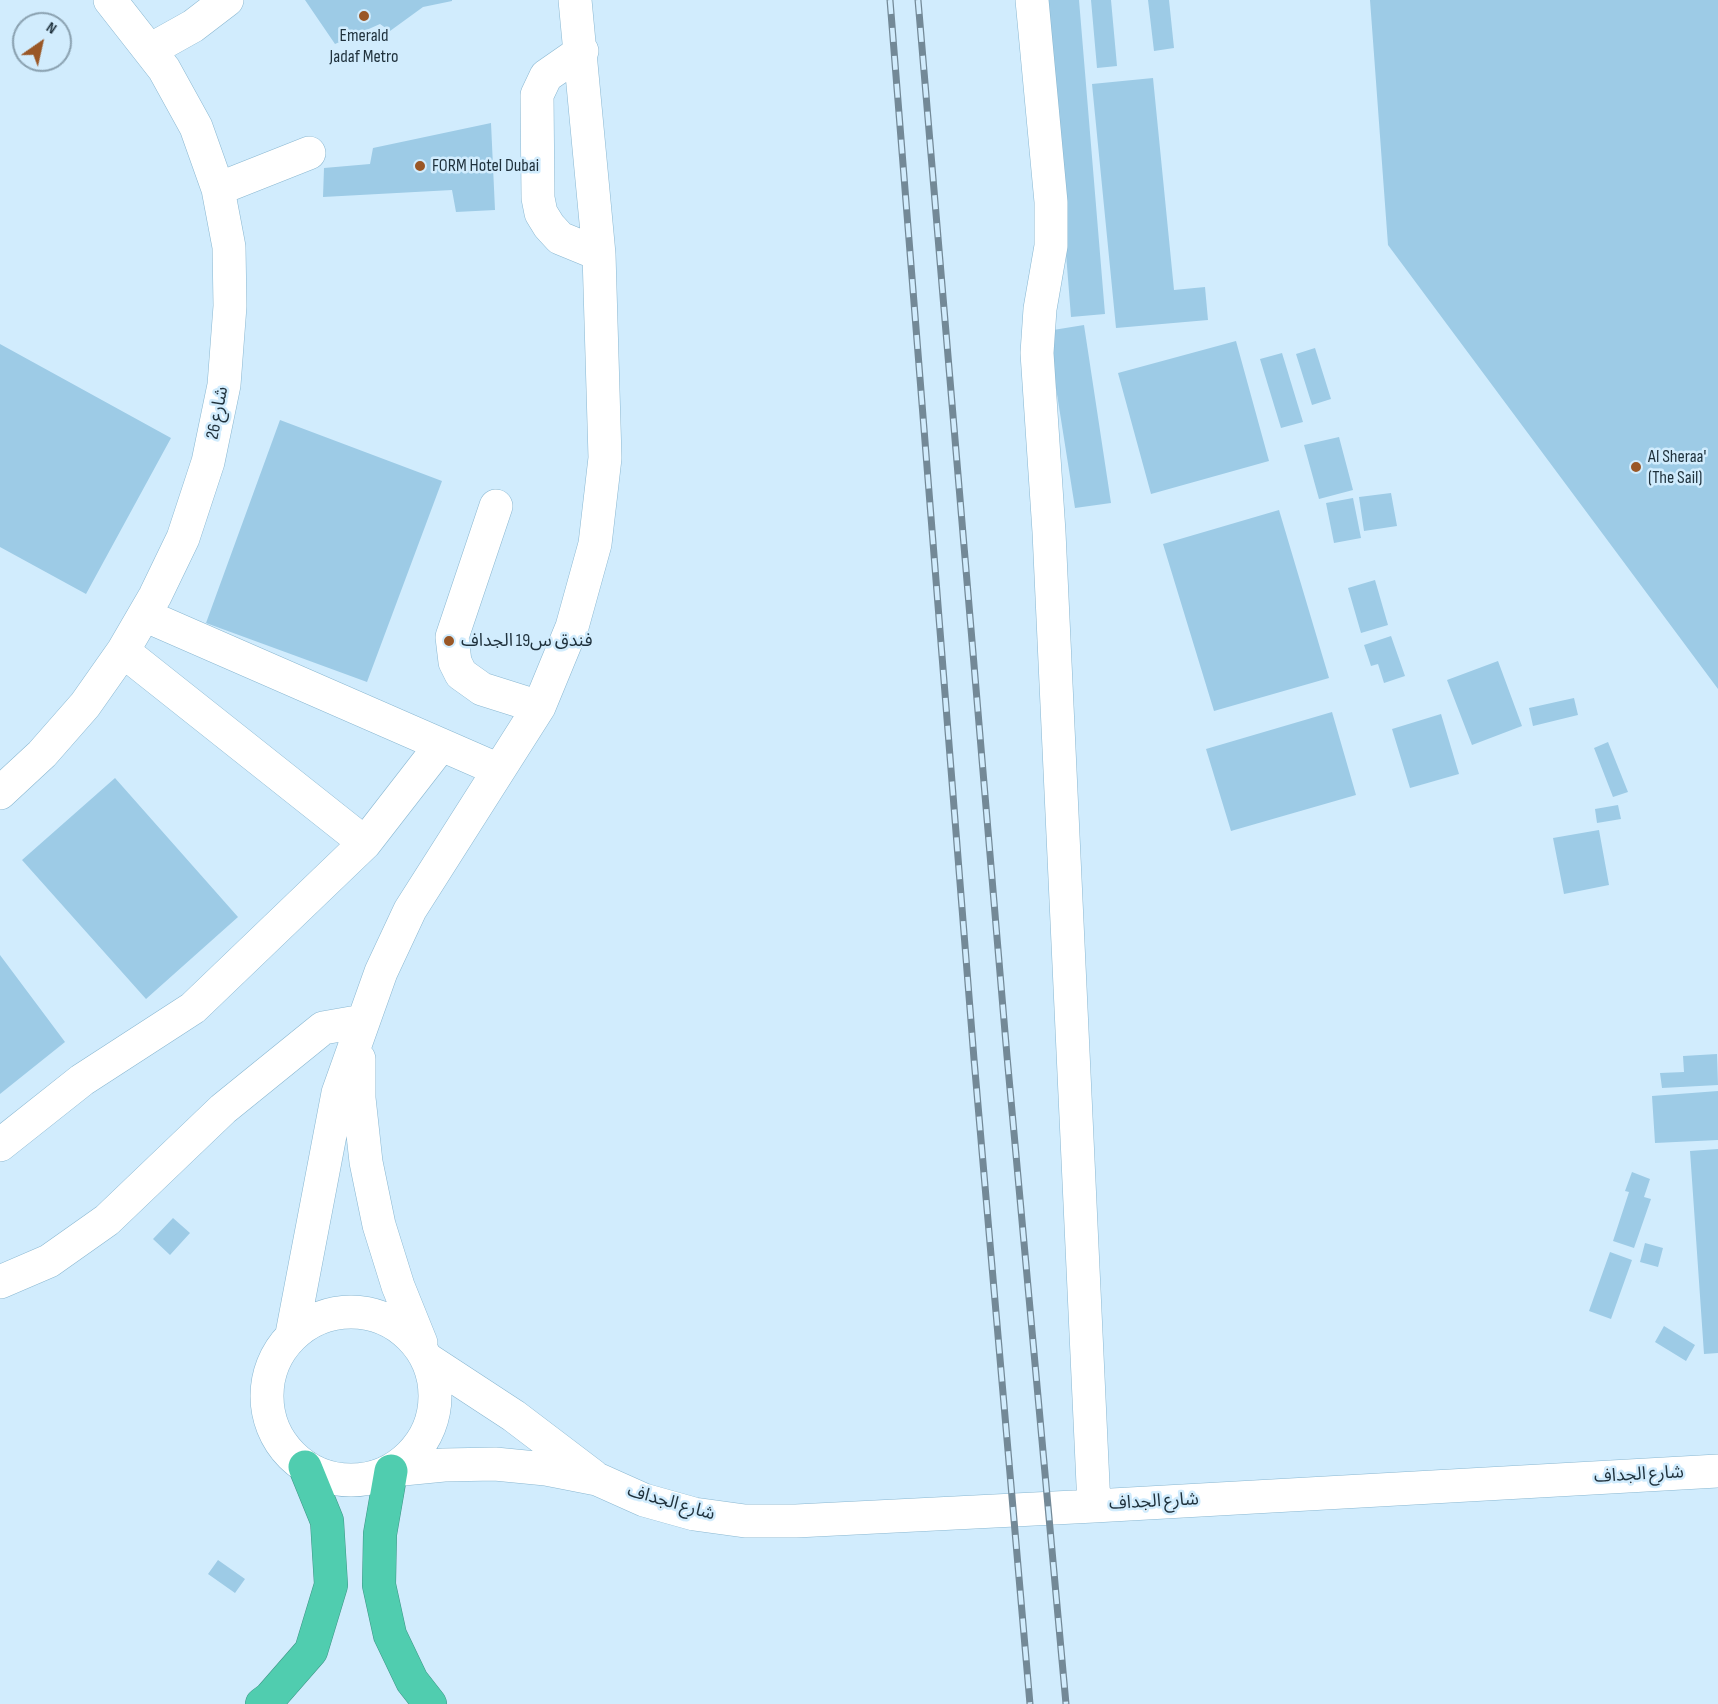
<!DOCTYPE html>
<html>
<head>
<meta charset="utf-8">
<style>
	body { margin:0 }
	#map { position:relative; width:1718px; height:1704px; overflow:hidden; background:#d1ecfd; font-family:"Sofia Sans Condensed",sans-serif }
	canvas { display:block }
	.north { position:absolute; left:12px; top:12px; width:60px; height:60px; box-sizing:border-box; background:#d1ecfd; border:2px solid #8aa1b0; border-radius:50%; rotate:34deg; font-size:16px; font-weight:700; line-height:24px; text-align:center; color:#1f313c }
	.north::after { content:''; display:block; margin:auto; width:21px; height:27px; background:#9a5726; clip-path:polygon(50% 0,100% 100%,50% 72%,0 100%) }
</style>
</head>
<body>
<div id="map">
<canvas width="1718" height="1704"></canvas>
<div class="north">N</div>
</div>
<script>
const ctx = document.querySelector('canvas').getContext('2d');
ctx.lineJoin = 'round';
function paint(path, color) { ctx.fillStyle = color; ctx.fill(path, 'evenodd'); }
const toPath = rows => new Path2D(rows.map(r => 'M' + r).join(''));
function stroke(path, color, width, dash) { ctx.strokeStyle = color; ctx.lineWidth = width; ctx.lineCap = dash ? 'butt' : 'round'; ctx.setLineDash(dash || []); ctx.stroke(path); }
function label(font, color, halo, rows, align = 'center') {
  ctx.font = font + ' "Sofia Sans Condensed","Noto Sans Arabic",sans-serif'; ctx.lineWidth = 5; ctx.setLineDash([]); ctx.textBaseline = 'middle'; ctx.strokeStyle = halo; ctx.fillStyle = color; for (const [text, x, y, turn = 0] of rows) {
    ctx.save(); ctx.translate(x, y); ctx.rotate((+turn || 0) * Math.PI / 180); ctx.textAlign = isNaN(turn) ? turn : align; if (halo) ctx.strokeText(text, 0, 0); ctx.fillText(text, 0, 0); ctx.restore();
  }
}
const building = toPath([
	[305,0,452,0,452,1,423,7,390,31,380,24,335,44],
	[1046,0,1079,0,1105,314,1071,317],
	[1091,0,1111,0,1117,66,1097,68],
	[1148,0,1169,0,1174,48,1154,51],
	[1370,0,1718,0,1718,689,1388,245],
	[1153,78,1174,290,1205,287,1208,320,1116,328,1092,84],
	[491,123,495,210,456,212,452,190,323,197,324,168,370,164,373,148],
	[1084,325,1111,503,1075,508,1047,331],
	[1236,341,1269,461,1151,494,1118,373],
	[0,344,171,438,86,594,0,547],
	[1315,348,1331,399,1312,405,1296,354],
	[1282,353,1303,422,1281,428,1260,359],
	[280,420,442,481,367,682,206,623],
	[1339,437,1353,490,1319,499,1304,445],
	[1391,493,1397,526,1364,531,1359,497],
	[1353,498,1361,538,1334,543,1326,503],
	[1279,510,1329,678,1214,711,1163,544],
	[1375,580,1388,625,1361,633,1348,588],
	[1391,636,1405,676,1384,683,1378,664,1371,666,1364,645],
	[1498,661,1522,726,1472,745,1447,680],
	[1574,698,1578,715,1533,726,1529,708],
	[1332,712,1356,795,1231,831,1206,749],
	[1441,714,1459,774,1410,788,1392,729],
	[1608,742,1628,792,1613,797,1594,748],
	[115,778,238,917,146,999,22,860],
	[1618,805,1621,819,1597,823,1595,809],
	[1599,830,1609,885,1564,894,1553,838],
	[0,955,65,1042,0,1094],
	[1717,1054,1718,1085,1662,1088,1660,1073,1684,1072,1683,1056],
	[1718,1091,1718,1140,1655,1143,1652,1096],
	[1718,1149,1718,1353,1704,1354,1690,1151],
	[1632,1172,1650,1179,1644,1197,1651,1199,1634,1248,1613,1241,1629,1192,1625,1191],
	[173,1218,190,1233,170,1255,153,1239],
	[1645,1243,1663,1248,1658,1267,1640,1262],
	[1610,1252,1632,1260,1611,1319,1589,1311],
	[1664,1326,1695,1345,1686,1361,1655,1342],
	[218,1560,245,1579,235,1593,208,1574]
]);
const minor = toPath([
	[1032,0,1051,202,1051,246,1040,309,1037,353,1049,532,1094,1506],
	[150,50,193,26,227,0],
	[582,51,546,76,537,95,538,198,541,213,549,226,560,238,599,254],
	[218,189,309,153],
	[496,506,452,637,455,662,461,674,482,689,539,707],
	[144,615,499,770],
	[123,651,365,843],
	[0,793,42,754,85,705,123,651,155,596,183,538,208,462,224,385,230,306,229,247,218,189,196,127,164,69,110,0],
	[359,1059,359,1098,366,1162,379,1225,398,1286,421,1343],
	[0,1145,82,1080,193,1008,365,843,441,745],
	[0,1282,49,1261,107,1220,223,1109,323,1028,363,1021],
	'267 1396a84 84 0 1 1 168 0a84 84 0 1 1-168 0Z',
	[292,1334,338,1093,381,972,410,910,539,707,572,627,595,544,605,458,599,254,575,0],
	[427,1359,514,1416,593,1476],
	[393,1470,444,1465,495,1464,546,1469,597,1479,644,1500,694,1514,745,1521,796,1521,1094,1506,1718,1471]
]);
const highway = toPath([
	[391,1471,380,1534,379,1585,390,1635,412,1681,430,1704],
	[262,1704,270,1698,311,1651,331,1585,327,1521,305,1467]
]);
const rail = toPath([
	[890,0,974,1059,1030,1704],
	[918,0,1007,1056,1066,1704]
]);
const markers = [
	[364,16,6,"#9a5726"],
	[420,166,6,"#9a5726"],
	[1636,467,6,"#9a5726"],
	[449,641,6,"#9a5726"]
];
const poiNames = [
	["Emerald",364,36,"center"],
	["Jadaf Metro",364,57,"center"],
	["FORM Hotel Dubai",432,166],
	["Al Sheraa'",1648,457],
	["(The Sail)",1648,478],
	["فندق س19 الجداف",461,641]
];
const streetNames = [
	["شارع 26",218,413,-79],
	["شارع الجداف",1639,1475,-3],
	["شارع الجداف",1154,1502,-3],
	["شارع الجداف",671,1503,16]
];
paint(building, '#9dcbe6');
stroke(minor, '#89b7d1', 34);
stroke(highway, '#3f9687', 34);
stroke(minor, '#fff', 33);
stroke(highway, '#50cdaf', 33);
stroke(rail, '#738997', 7);
stroke(rail, '#d1ecfd', 4.5, [14]);
for (const [x, y, r, color] of markers) { const dot = new Path2D(); dot.arc(x, y, r, 0, 2 * Math.PI); ctx.fillStyle = color; ctx.fill(dot); stroke(dot, '#d1ecfd', 2); }
label('18px', '#1f313c', '#d1ecfd', poiNames, 'left');
label('18px', '#1f313c', '#d1ecfd', streetNames);
</script>
</body>
</html>
